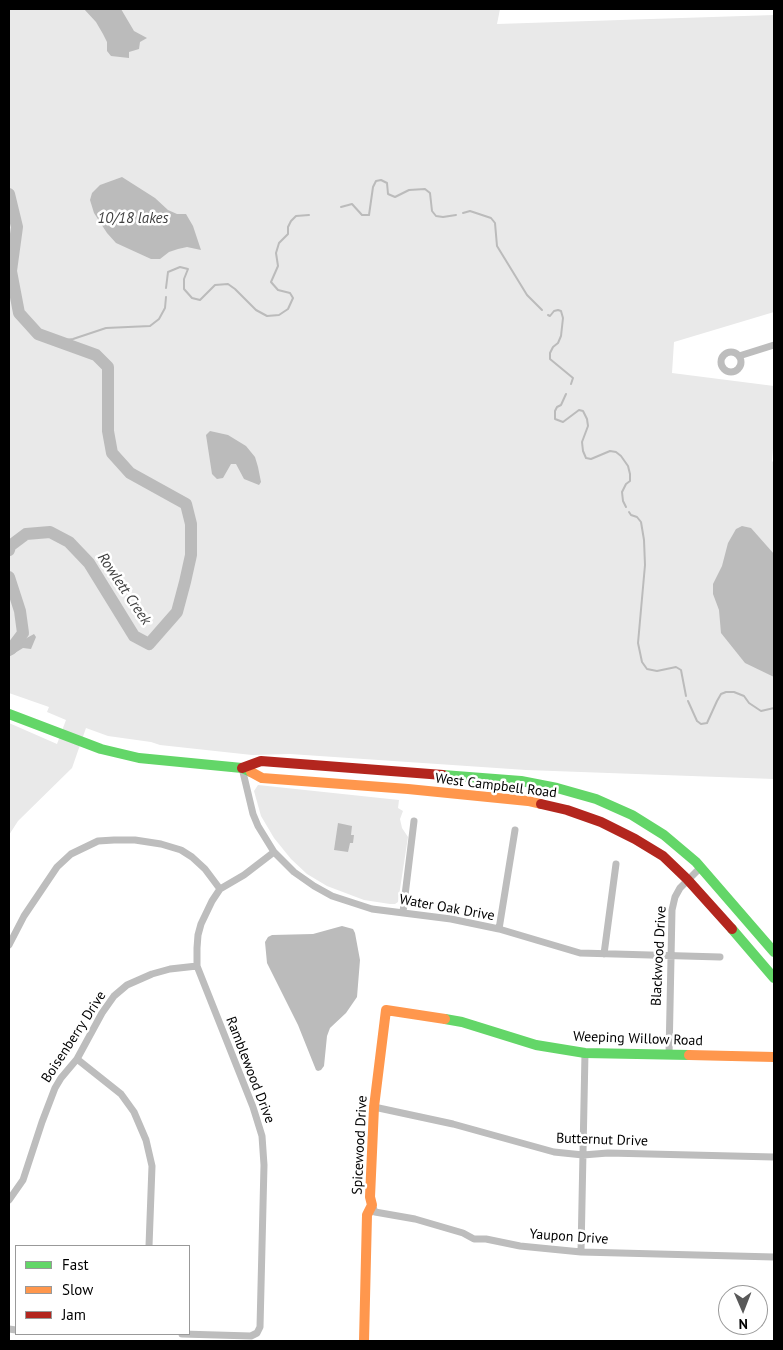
<!DOCTYPE html>
<html>
<head>
<meta charset="utf-8">
<style>
	body { margin:0 }
	#map { position:relative; width:783px; height:1350px; overflow:hidden; background:#fff; font-family:"PT Sans",sans-serif }
	canvas { display:block }
	.frame { position:absolute; inset:0; border:10px solid #000; pointer-events:none }
	.legend { position:absolute; left:15px; top:1245px; width:175px; height:90px; box-sizing:border-box; background:#fff; border:1px solid #999; margin:0; padding:6px 9px; list-style:none; font-size:15px; color:#000 }
	.legend li { display:flex; align-items:center; gap:10px; height:25px }
	.legend b { width:25px; border:1px solid #999 }
	.north { position:absolute; left:718px; top:1285px; width:50px; height:50px; box-sizing:border-box; background:#fff; border:1px solid #999; border-radius:50%; rotate:179deg; font-size:14px; font-weight:700; line-height:20px; text-align:center; color:#000 }
	.north::after { content:''; display:block; margin:auto; width:18px; height:22px; background:#595959; clip-path:polygon(50% 0,100% 100%,50% 72%,0 100%) }
</style>
</head>
<body>
<div id="map">
<canvas width="783" height="1350"></canvas>
<div class="frame"></div>
<ul class="legend">
<li><b style="height:6px;background:#63d668"></b>Fast</li>
<li><b style="height:6px;background:#ff974d"></b>Slow</li>
<li><b style="height:6px;background:#b3261e"></b>Jam</li>
</ul>
<div class="north">N</div>
</div>
<script>
const ctx = document.querySelector('canvas').getContext('2d');
ctx.lineJoin = 'round';
function paint(path, color) { ctx.fillStyle = color; ctx.fill(path, 'evenodd'); }
const toPath = rows => new Path2D(rows.map(r => 'M' + r).join(''));
function stroke(path, color, width, dash) { ctx.strokeStyle = color; ctx.lineWidth = width; ctx.lineCap = dash ? 'butt' : 'round'; ctx.setLineDash(dash || []); ctx.stroke(path); }
function label(font, color, halo, rows, align = 'center') {
  ctx.font = font + ' "PT Sans",sans-serif'; ctx.lineWidth = 5; ctx.setLineDash([]); ctx.textBaseline = 'middle'; ctx.strokeStyle = halo; ctx.fillStyle = color; for (const [text, x, y, turn = 0] of rows) {
    ctx.save(); ctx.translate(x, y); ctx.rotate((+turn || 0) * Math.PI / 180); ctx.textAlign = isNaN(turn) ? turn : align; if (halo) ctx.strokeText(text, 0, 0); ctx.fillText(text, 0, 0); ctx.restore();
  }
}
const green = toPath([
	[9,9,500,9,497,24,774,15,774,312,674,342,672,373,774,386,774,435,772,461,774,463,774,779,526,770,290,754,252,755,160,745,151,742,108,736,86,728,72,768,18,821,9,835,9,723,57,744,66,720,47,712,49,707,9,693],
	[258,785,399,800,398,808,403,811,400,819,402,828,408,837,398,902,395,904,390,904,364,900,327,886,307,874,291,859,274,838,261,816,254,791]
]);
const water = toPath([
	[84,9,121,9,134,31,147,38,140,42,139,49,129,52,129,58,111,56,107,51,107,42,103,34,96,22],
	[122,177,155,198,168,210,177,214,186,214,193,226,201,250,187,247,178,249,169,252,160,259,151,259,116,243,107,233,94,213,90,200,92,193,100,185],
	[210,431,228,435,246,446,255,457,258,467,261,482,259,485,244,479,236,464,231,464,223,478,217,479,212,474,206,435],
	[742,526,751,528,774,554,774,677,745,663,721,633,719,610,713,594,713,584,722,566,728,543,736,529],
	[34,634,36,637,31,649,23,648,10,656,9,648,17,640,23,640],
	[338,823,352,826,351,835,354,835,353,843,350,843,348,852,334,850],
	[342,926,353,929,355,933,360,960,357,997,346,1013,330,1028,327,1036,324,1066,321,1070,318,1071,316,1070,298,1025,267,963,265,942,268,937,272,935,313,934]
]);
const stream = toPath([
	[341,207,352,204,362,215,369,215,373,187,376,181,381,180,387,183,388,194,395,197,409,190,425,189,430,193,432,211,436,216,443,217,456,215],
	[463,213,470,211,491,218,495,223,497,246,527,295,542,310],
	[166,288,168,272,180,267,188,269,184,279,184,289,192,298,200,300,215,285,228,284,235,289,256,310,267,316,279,315,288,309,293,298,290,293,278,290,271,282,278,266,276,253,279,243,288,234,288,227,291,221,296,216,309,215],
	[548,315,550,316,554,311,558,310,561,311,563,318,561,336,558,343,553,347,550,353,550,359,573,378,571,384],
	[57,341,73,339,106,328,150,326,159,319,165,308,166,297],
	[566,394,561,405,557,407,555,411,555,419,563,422,579,410,583,411,587,419,588,426,582,442,583,451,586,458,591,459,610,451,616,452,621,456,628,466,630,474,630,481,626,484,622,492,623,501,626,507],
	[629,512,631,515,637,517,641,522,644,540,645,565,638,643,642,662,647,669,657,671,676,667,681,670,686,696],
	[688,701,697,721,701,724,707,723,717,701,721,694,726,692,734,692,744,696,749,703,761,711,774,708]
]);
const river = toPath([
	[9,194,17,227,11,271,19,313,38,334,96,355,108,367,108,431,112,453,130,473,186,504,191,524,191,555,185,582,177,612,149,644,134,636,89,563,69,542,50,532,26,534,10,546,9,550],
	[9,577,20,611,23,633,11,649,9,650]
]);
const street = toPath([
	'721 362a10 10 0 1 1 20 0a10 10 0 1 1-20 0Z',
	[739,356,774,345],
	[242,768,253,814,258,826,274,852,294,872,314,886,332,896,372,909,451,919,499,929,580,953,720,957],
	[403,912,414,821],
	[499,929,515,830],
	[9,945,24,916,57,867,71,854,98,841,114,840,135,840,161,844,181,850,192,857,205,869,220,889],
	[604,954,616,864],
	[669,1055,672,910,675,897,680,888,700,868],
	[77,1059,121,1094,134,1112,146,1140,152,1166,149,1246],
	[374,1107,453,1124,554,1152,583,1155,608,1153,774,1157],
	[9,1200,23,1180,42,1122,55,1088,61,1078,77,1059,102,1013,114,996,127,985,152,974,170,969,197,966],
	[372,1205,375,1212,415,1219,463,1233,474,1239,486,1239,520,1246,581,1252,774,1257],
	[581,1252,585,1053],
	[9,1329,16,1330],
	[182,1334,251,1336,257,1333,260,1327,264,1165,262,1136,253,1107,197,966,197,948,198,935,201,924,212,901,220,889,244,875,274,852]
]);
const fast = toPath([
	[9,714,101,749,139,758,242,768,251,772],
	[443,775,521,781,557,788,596,799,632,815,664,835,696,862,774,952],
	[732,929,774,978],
	[445,1019,462,1022,536,1045,585,1053,689,1055]
]);
const slow = toPath([
	[251,772,262,778,408,789,528,801,541,804],
	[689,1055,774,1057],
	[364,1341,367,1215,372,1205,370,1197,374,1107,386,1010,445,1019]
]);
const jam = toPath([
	[242,768,261,761,443,775],
	[541,804,567,810,601,822,635,839,663,856,687,879,732,929]
]);
const streetNames = [
	["West Campbell Road",496,786,7],
	["Water Oak Drive",447,908,10],
	["Blackwood Drive",659,956,-87],
	["Boisenberry Drive",74,1037,-57],
	["Weeping Willow Road",638,1039,2],
	["Ramblewood Drive",250,1070,69],
	["Butternut Drive",602,1140,2],
	["Spicewood Drive",360,1145,-87],
	["Yaupon Drive",569,1237,4]
];
const waterNames = [
	["10/18 lakes",133,219],
	["Rowlett Creek",124,589,56]
];
paint(green, '#e9e9e9');
paint(water, '#bbb');
stroke(stream, '#bbb', 2);
stroke(river, '#bbb', 12);
stroke(street, '#bdbdbd', 7);
stroke(fast, '#63d668', 10);
stroke(slow, '#ff974d', 10);
stroke(jam, '#b3261e', 10);
label('14px', '#000', '#fff', streetNames);
label('italic 15px', '#3f3f3f', '#fff', waterNames);
</script>
</body>
</html>
